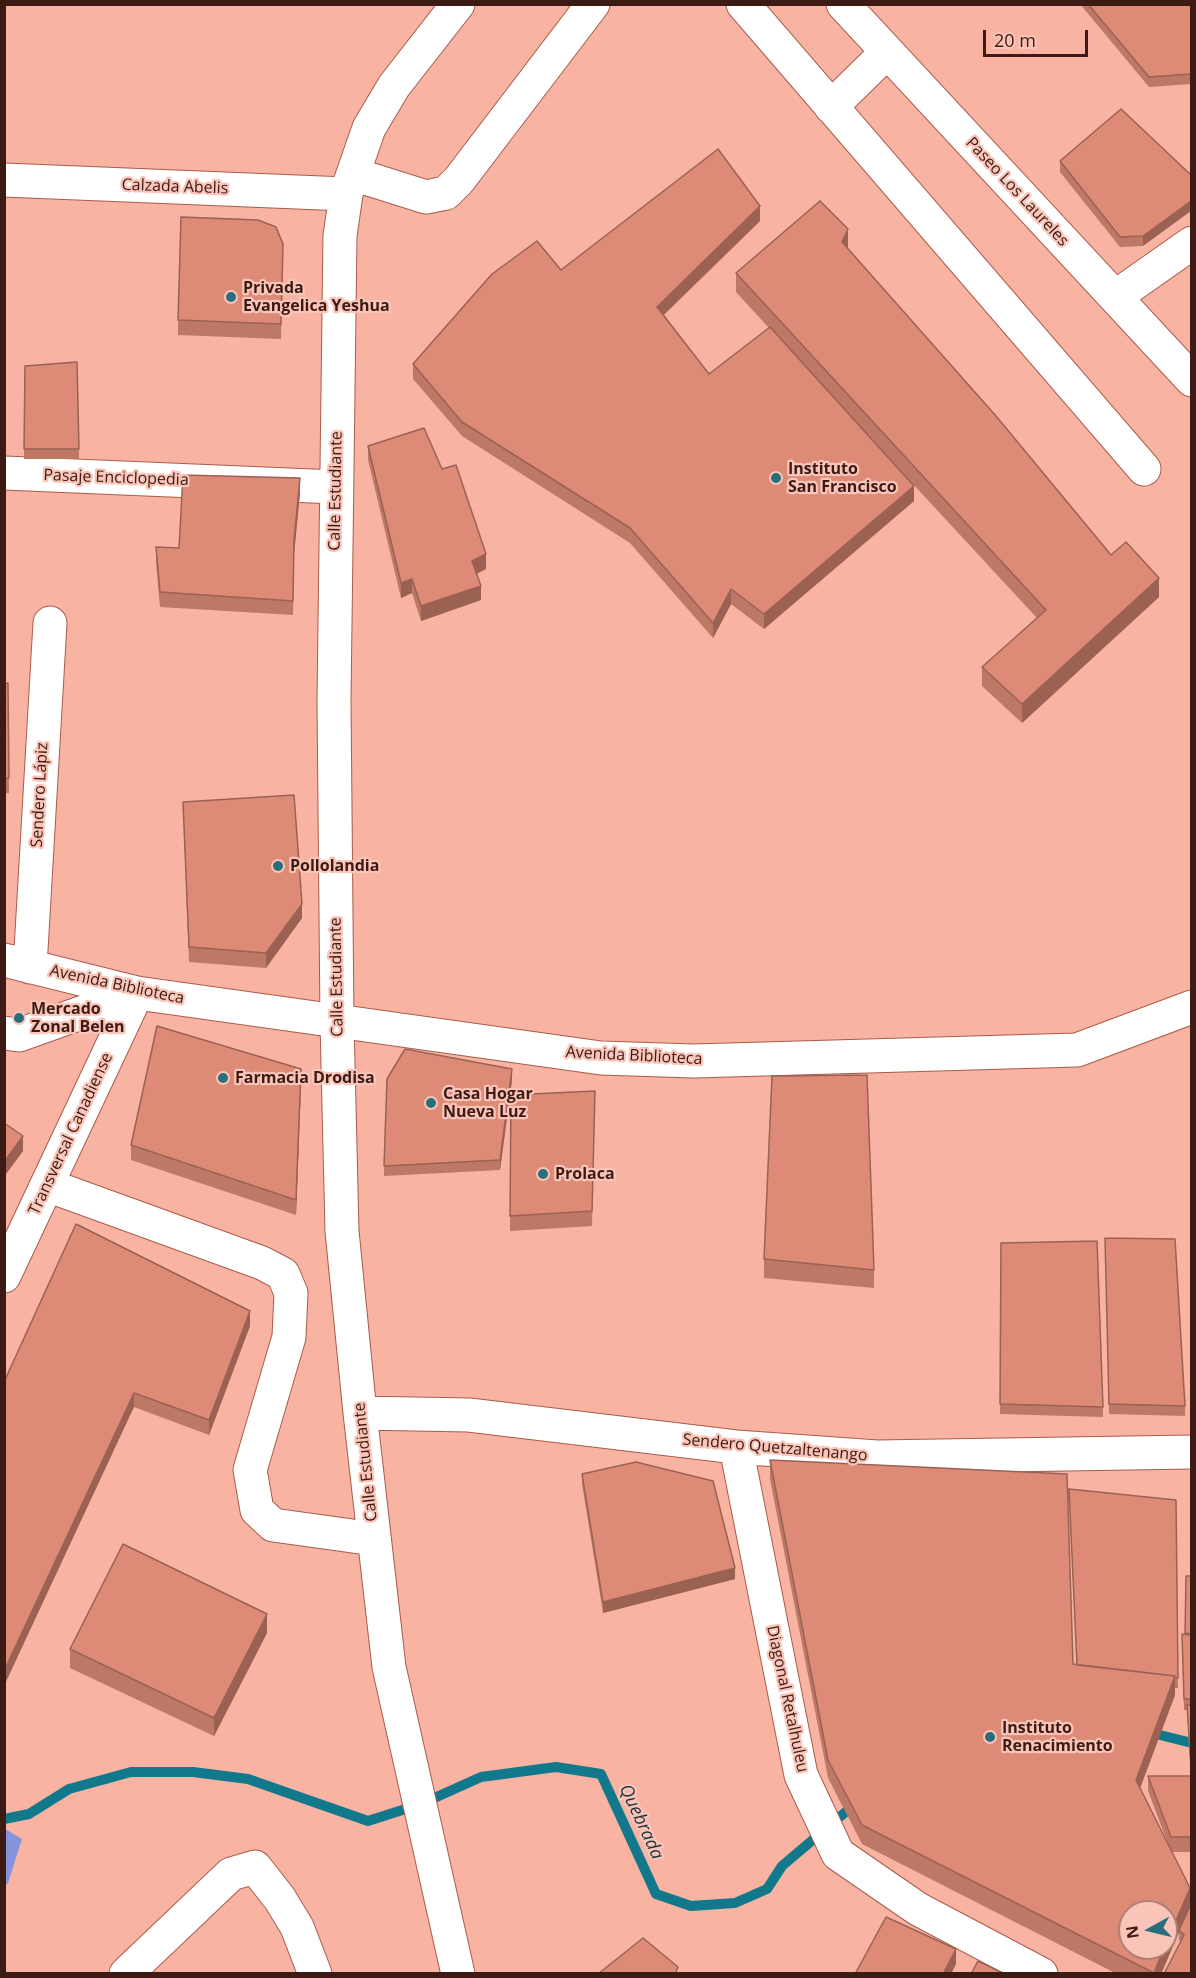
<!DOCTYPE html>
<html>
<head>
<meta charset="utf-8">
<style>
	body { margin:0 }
	#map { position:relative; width:1196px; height:1978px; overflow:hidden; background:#f8b3a3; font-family:"Open Sans",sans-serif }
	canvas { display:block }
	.frame { position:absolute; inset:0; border:6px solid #3b1b13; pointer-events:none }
	.north { position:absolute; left:1118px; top:1900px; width:60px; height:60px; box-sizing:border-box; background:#fac5b8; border:2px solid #ae8176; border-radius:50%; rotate:262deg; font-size:16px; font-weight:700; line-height:24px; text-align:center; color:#3b1b13 }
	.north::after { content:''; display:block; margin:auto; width:21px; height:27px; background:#296e7d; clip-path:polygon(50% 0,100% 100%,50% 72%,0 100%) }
	.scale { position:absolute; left:983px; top:30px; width:105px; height:27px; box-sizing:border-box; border:3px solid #3b1b13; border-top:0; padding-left:8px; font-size:18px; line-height:21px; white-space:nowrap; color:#3b1b13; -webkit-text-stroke:4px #fac5b8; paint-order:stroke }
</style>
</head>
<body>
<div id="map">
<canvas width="1196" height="1978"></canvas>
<div class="frame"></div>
<div class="north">N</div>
<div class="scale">20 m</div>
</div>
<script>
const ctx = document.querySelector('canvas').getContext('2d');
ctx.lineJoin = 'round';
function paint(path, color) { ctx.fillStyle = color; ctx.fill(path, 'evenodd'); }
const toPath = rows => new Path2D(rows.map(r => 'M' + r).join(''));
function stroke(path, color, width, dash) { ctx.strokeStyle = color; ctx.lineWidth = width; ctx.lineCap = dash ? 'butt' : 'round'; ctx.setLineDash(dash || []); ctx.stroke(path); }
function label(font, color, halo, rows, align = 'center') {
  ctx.font = font + ' "Open Sans",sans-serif'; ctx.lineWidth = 4.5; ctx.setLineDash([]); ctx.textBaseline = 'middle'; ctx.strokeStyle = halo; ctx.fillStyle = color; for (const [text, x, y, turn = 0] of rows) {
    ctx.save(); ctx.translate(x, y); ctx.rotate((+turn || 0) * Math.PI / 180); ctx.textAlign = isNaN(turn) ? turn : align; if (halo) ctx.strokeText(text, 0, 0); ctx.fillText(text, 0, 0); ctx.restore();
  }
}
const green = toPath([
	[5,1829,22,1839,8,1883,5,1886]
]);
const stream = toPath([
	[1148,1732,1192,1743],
	[4,1819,29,1814,69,1789,131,1772,193,1772,248,1779,368,1821,421,1804,481,1777,556,1767,601,1774,656,1894,691,1906,735,1903,767,1889,782,1866,855,1804]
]);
const minor = toPath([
	[458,4,394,86,369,128,346,194,340,236,334,701,337,1022,342,1231,360,1413,389,1667,458,1974],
	[743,4,1144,469],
	[843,4,1192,380],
	[831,107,887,52],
	[353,174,426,197,446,193,459,180,593,4],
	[4,180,346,194],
	[1115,297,1192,243],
	[4,473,336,487],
	[4,960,137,993,601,1058,694,1061,1077,1050,1192,1007],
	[30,967,50,623],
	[4,1033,19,1035,137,993],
	[47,1185,262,1263,283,1274,291,1293,289,1337,250,1470,257,1510,273,1525,374,1539],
	[4,1276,137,993],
	[360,1413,469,1415,736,1447,877,1457,1192,1452],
	[736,1447,801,1775,838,1854,918,1909,1041,1974],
	[126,1974,231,1874,255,1867,280,1899,297,1927,315,1974]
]);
const wall = toPath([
	[1080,4,1191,4,1191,84,1149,87],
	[1060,161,1191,175,1143,246,1120,247,1060,172],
	[760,221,664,315,709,374,769,328,736,292,736,273,848,248,848,249,1111,555,1159,597,1022,723,982,686,982,667,1037,618,849,415,914,501,764,629,731,604,713,638,630,543,462,436,413,379,413,364,561,270],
	[283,244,281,339,178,335,178,320],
	[77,362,79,459,24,459,25,366],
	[368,446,486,569,476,574,481,600,421,621,412,593,401,598,368,460],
	[300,493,294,554,293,615,160,607,156,562,156,547,179,548],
	[8,683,9,793,4,793,4,684],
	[183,802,302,918,266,968,189,962],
	[512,1080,500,1170,384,1176,384,1166],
	[301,1083,296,1215,131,1160,131,1145],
	[595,1091,592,1226,510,1231,511,1095],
	[1105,1238,1185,1406,1185,1416,1109,1414],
	[1001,1243,1103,1407,1103,1417,1000,1414],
	[764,1259,874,1270,874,1288,764,1278],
	[250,1326,209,1435,134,1407,4,1382],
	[770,1460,1073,1664,1077,1665,1069,1489,1176,1500,1178,1688,1175,1688,1175,1695,1140,1788,1170,1849,1148,1791,1148,1776,1191,1776,1187,1710,1184,1710,1182,1634,1185,1635,1186,1576,1191,1576,1191,1852,1172,1852,1190,1907,1185,1918,1191,1974,1180,1941,1179,1940,1179,1932,1161,1974,1117,1974,862,1844,828,1778,770,1479],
	[582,1474,735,1579,603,1613,582,1484],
	[267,1633,214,1736,70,1668,70,1649]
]);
const shadedWall = toPath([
	[1191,201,1191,211,1143,246,1143,236],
	[760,206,760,221,657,321,657,307],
	[848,229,848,248,842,261,842,242],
	[300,478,300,493,294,554,293,615,294,540],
	[914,486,914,501,764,629,764,614],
	[486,554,486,569,472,576,472,561],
	[1159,578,1159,597,1022,723,1022,704],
	[412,579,412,593,401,598,401,583],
	[481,586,481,600,421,621,421,606],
	[731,589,731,604,713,638,713,623],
	[302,904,302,918,266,968,266,953],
	[301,1069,301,1083,296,1215,296,1200],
	[512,1069,512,1080,500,1170,500,1160],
	[23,1136,23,1151,4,1177,4,1162],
	[250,1311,250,1326,209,1435,209,1420],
	[134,1393,134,1407,4,1686,4,1671],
	[735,1568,735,1579,603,1613,603,1602],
	[267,1614,267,1633,214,1736,214,1718],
	[1175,1676,1175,1695,1136,1799,1136,1780],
	[1190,1888,1190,1907,1161,1974,1154,1974,1164,1948,1166,1948,1166,1944],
	[956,1949,956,1964,951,1974,943,1974]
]);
const building = toPath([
	[1088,4,1191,4,1191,74,1149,77,1088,4],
	[1121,109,1191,175,1191,201,1143,236,1120,237,1060,161,1121,109],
	[718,149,760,206,657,307,709,374,770,327,914,486,764,614,731,589,713,623,630,528,462,422,413,364,492,274,537,241,561,270,718,149],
	[820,201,848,229,842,242,996,416,1111,555,1126,542,1159,578,1022,704,982,667,1046,610,736,273,820,201],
	[181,217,258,220,276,227,283,244,281,324,178,320,181,217],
	[77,362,79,449,24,449,25,366,77,362],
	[424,428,442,469,456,465,486,554,472,561,481,586,421,606,412,579,401,583,368,446,424,428],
	[183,475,300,478,294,540,293,601,160,592,156,547,179,548,183,475],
	[8,683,9,778,4,778,4,684,8,683],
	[294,795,302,904,266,953,189,947,183,802,294,795],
	[157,1026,301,1069,296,1200,131,1145,157,1026],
	[405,1049,512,1069,500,1160,384,1166,387,1079,405,1049],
	[867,1075,874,1270,764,1259,772,1076,867,1075],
	[595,1091,592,1211,510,1216,511,1095,595,1091],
	[4,1123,23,1136,4,1162,4,1123],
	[76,1224,250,1311,209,1420,134,1393,4,1671,4,1382,76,1224],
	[1105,1238,1175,1239,1185,1406,1109,1404,1105,1238],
	[1097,1241,1103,1407,1000,1404,1001,1243,1097,1241],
	[770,1460,1067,1474,1073,1664,1175,1676,1136,1780,1190,1888,1166,1944,1166,1912,1130,1912,1130,1948,1164,1948,1154,1973,862,1825,828,1760,770,1460],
	[636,1462,713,1481,735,1568,603,1602,582,1474,636,1462],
	[1069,1489,1176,1500,1178,1678,1174,1678,1175,1676,1077,1665,1069,1489],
	[123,1544,267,1614,214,1718,70,1649,123,1544],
	[1186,1576,1191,1576,1191,1634,1185,1633,1186,1576],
	[1182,1634,1191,1635,1191,1699,1184,1699,1182,1634],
	[1187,1705,1191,1705,1191,1767,1187,1705],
	[1148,1776,1191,1776,1191,1837,1171,1837,1148,1776],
	[1191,1904,1191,1974,1164,1974,1184,1935,1179,1930,1191,1904],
	[886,1917,956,1949,943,1974,855,1974,886,1917],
	[643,1938,678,1967,675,1974,598,1974,643,1938],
	[978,1961,1005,1974,971,1974,978,1961]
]);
const markers = [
	[231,297,6,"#296e7d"],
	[776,478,6,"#296e7d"],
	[278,866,6,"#296e7d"],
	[19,1018,6,"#296e7d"],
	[223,1078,6,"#296e7d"],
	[431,1103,6,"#296e7d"],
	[543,1174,6,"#296e7d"],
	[990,1737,6,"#296e7d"]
];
const streetNames = [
	["Calzada Abelis",175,187,2],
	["Paseo Los Laureles",1017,192,47],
	["Pasaje Enciclopedia",116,478,2],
	["Calle Estudiante",336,491,-89],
	["Sendero Lápiz",40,795,-87],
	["Calle Estudiante",337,977,-91],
	["Avenida Biblioteca",117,985,12],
	["Avenida Biblioteca",634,1056,3],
	["Transversal Canadiense",71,1134,-65],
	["Sendero Quetzaltenango",775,1448,5],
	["Calle Estudiante",366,1462,-96],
	["Diagonal Retalhuleu",787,1699,78]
];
const poiNames = [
	["Privada",243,288],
	["Evangelica Yeshua",243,306],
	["Instituto",788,469],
	["San Francisco",788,487],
	["Pollolandia",290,866],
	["Mercado",31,1009],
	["Zonal Belen",31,1027],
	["Farmacia Drodisa",235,1078],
	["Casa Hogar",443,1094],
	["Nueva Luz",443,1112],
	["Prolaca",555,1174],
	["Instituto",1002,1728],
	["Renacimiento",1002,1746]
];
const waterNames = [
	["Quebrada",641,1822,65]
];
paint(green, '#8594dc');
stroke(stream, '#12798c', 10);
stroke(minor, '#aa5c4a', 35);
stroke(minor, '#fff', 33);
paint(wall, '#be7866');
paint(shadedWall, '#9b6153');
paint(building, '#dd8b77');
stroke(building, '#9b6153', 1.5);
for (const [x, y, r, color] of markers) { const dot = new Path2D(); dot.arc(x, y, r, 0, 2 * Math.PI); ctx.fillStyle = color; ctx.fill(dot); stroke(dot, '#fac5b8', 2); }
label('16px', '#3b1b13', '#fac5b8', streetNames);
label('bold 16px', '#3b1b13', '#fac5b8', poiNames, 'left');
label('italic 18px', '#1e3338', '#fac5b8', waterNames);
</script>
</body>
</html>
